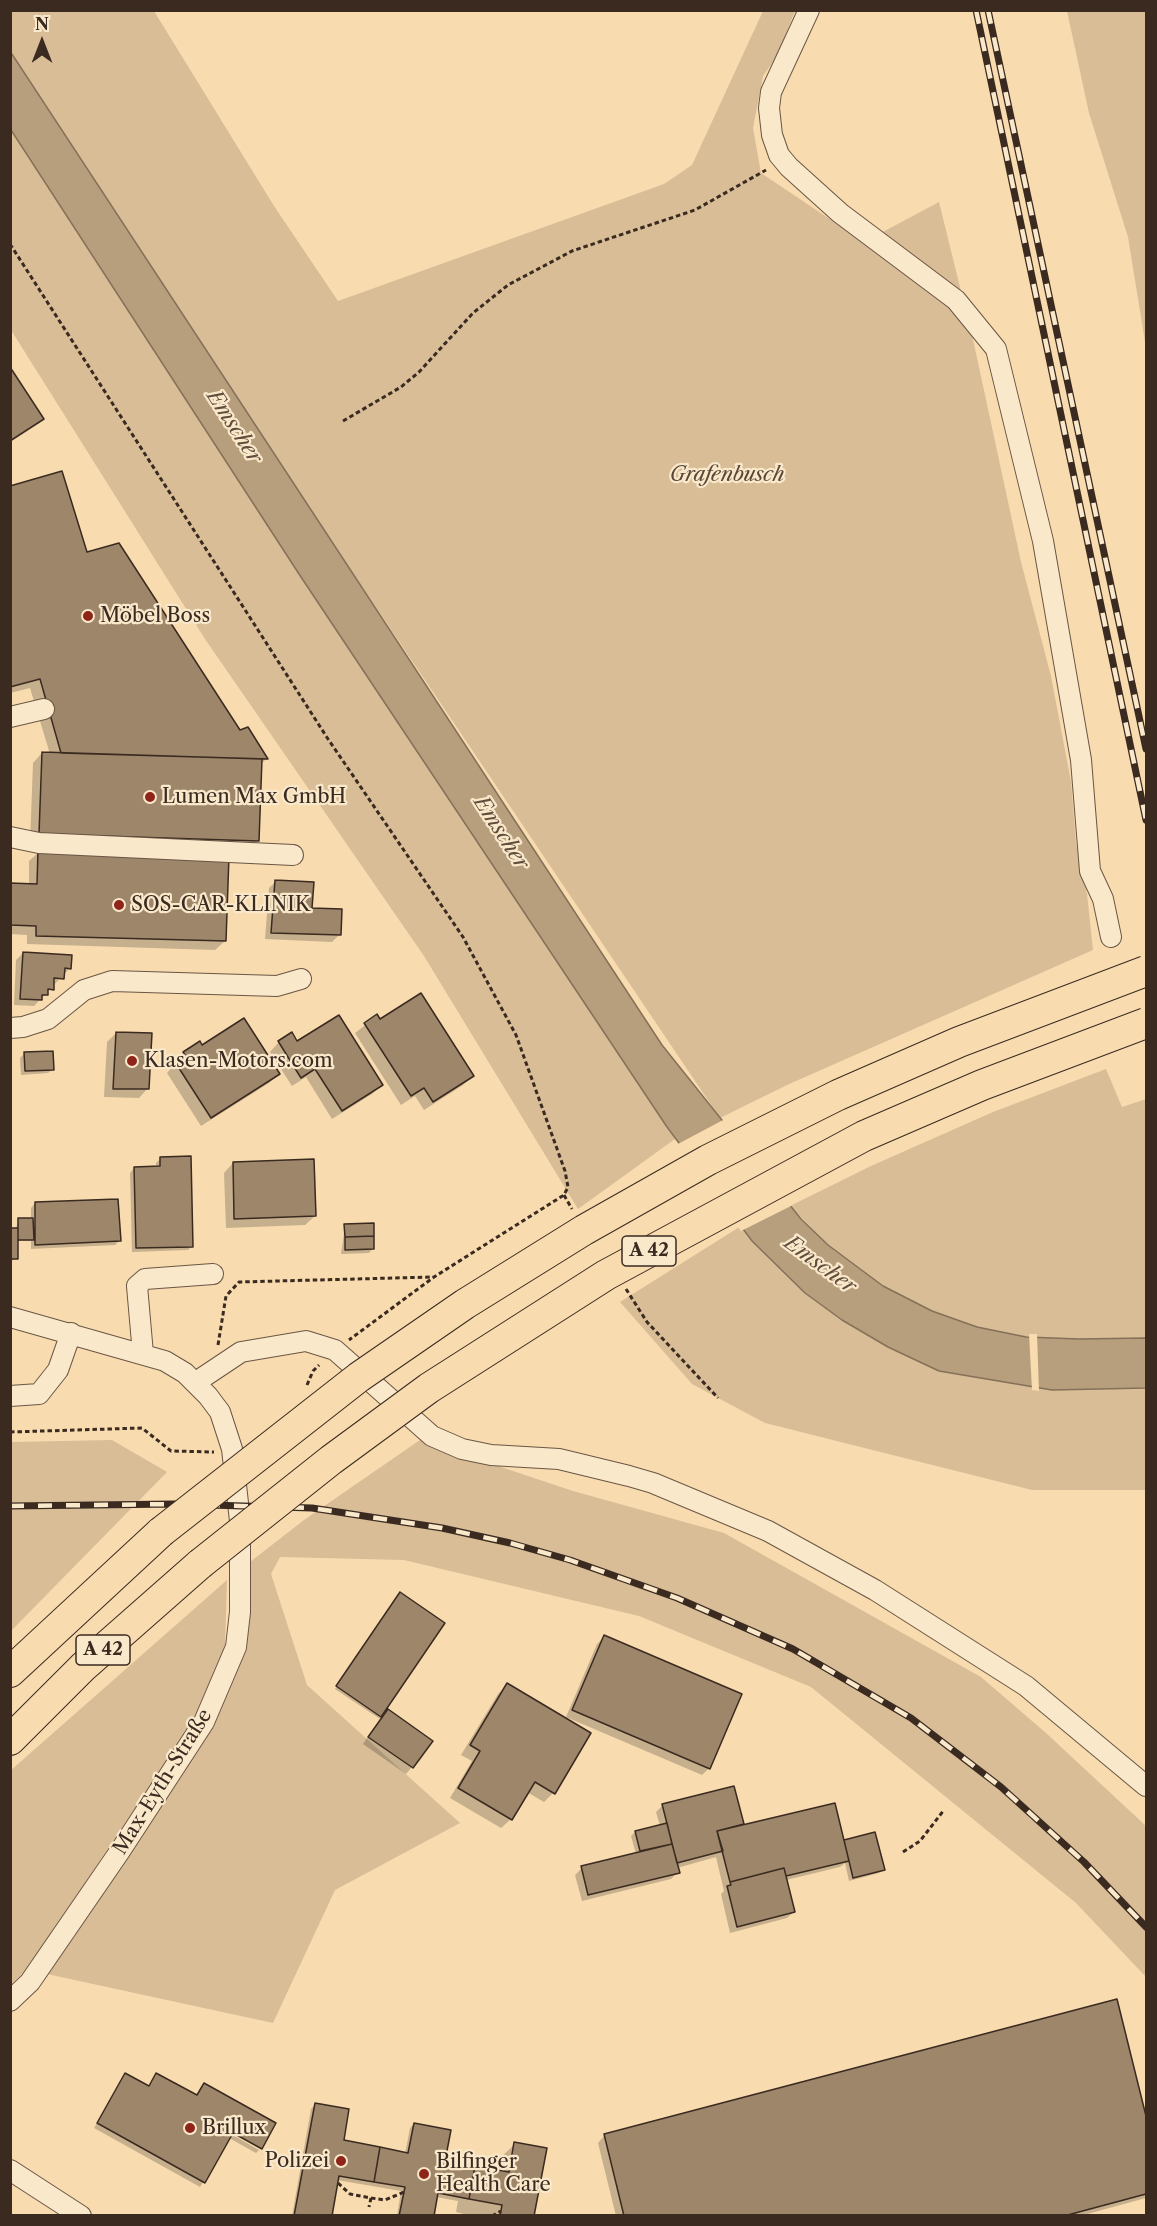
<!DOCTYPE html>
<html>
<head>
<meta charset="utf-8">
<style>
	body { margin:0 }
	#map { position:relative; width:1157px; height:2226px; overflow:hidden; background:#f8dbaf; font-family:"Libre Caslon Text",serif }
	canvas { display:block }
	.frame { position:absolute; inset:0; border:12px solid #3a2a20; pointer-events:none }
	.north { position:absolute; left:12px; top:12px; width:60px; height:60px; -webkit-text-stroke:4px #fae8cb; paint-order:stroke; rotate:0deg; font-size:16px; font-weight:700; line-height:24px; text-align:center; color:#3a2a20 }
	.north::after { content:''; display:block; margin:auto; width:21px; height:27px; background:#3a2a20; clip-path:polygon(50% 0,100% 100%,50% 72%,0 100%) }
</style>
</head>
<body>
<div id="map">
<canvas width="1157" height="2226"></canvas>
<div class="frame"></div>
<div class="north">N</div>
</div>
<script>
const ctx = document.querySelector('canvas').getContext('2d');
ctx.lineJoin = 'round';
function paint(path, color) { ctx.fillStyle = color; ctx.fill(path, 'evenodd'); }
const toPath = rows => new Path2D(rows.map(r => 'M' + r).join(''));
function stroke(path, color, width, dash) { ctx.strokeStyle = color; ctx.lineWidth = width; ctx.lineCap = dash ? 'butt' : 'round'; ctx.setLineDash(dash || []); ctx.stroke(path); }
function label(font, color, halo, rows, align = 'center') {
  ctx.font = font + ' "Libre Caslon Text",serif'; ctx.lineWidth = 4.5; ctx.setLineDash([]); ctx.textBaseline = 'middle'; ctx.strokeStyle = halo; ctx.fillStyle = color; for (const [text, x, y, turn = 0] of rows) {
    ctx.save(); ctx.translate(x, y); ctx.rotate((+turn || 0) * Math.PI / 180); ctx.textAlign = isNaN(turn) ? turn : align; if (halo) ctx.strokeText(text, 0, 0); ctx.fillText(text, 0, 0); ctx.restore();
  }
}
const green = toPath([
	[10,11,154,11,274,206,338,301,664,184,692,165,763,11,795,11,777,56,763,76,753,128,761,173,864,242,939,202,974,344,1021,562,1051,676,1071,782,1076,843,1087,894,1093,950,787,1085,720,1118,336,548,11,51],
	[1067,11,1146,11,1146,348,1128,237,1089,113],
	[10,130,299,574,675,1139,578,1209,424,956,205,639,11,330],
	[1106,1069,1122,1107,1146,1099,1146,1338,1079,1339,1026,1337,977,1327,932,1311,883,1286,828,1245,790,1206,871,1166,993,1112],
	[741,1226,752,1241,805,1293,939,1371,1052,1390,1146,1388,1146,1490,1032,1490,765,1423,692,1384,620,1302],
	[112,1440,167,1472,11,1631,11,1442],
	[420,1440,573,1491,724,1533,981,1677,1046,1733,1146,1826,1146,1977,1076,1903,811,1687,639,1616,404,1560,280,1557,271,1574,307,1685,460,1823,335,1890,273,2023,47,1974,212,1722,245,1649,250,1562,304,1520],
	[227,1580,225,1646,203,1707,27,1969,11,1984,10,1771]
]);
const water = toPath([
	[10,51,662,1045,801,1219,828,1245,883,1286,932,1311,977,1327,1026,1337,1079,1339,1146,1338,1146,1388,1052,1390,939,1371,888,1347,842,1320,805,1293,752,1241,667,1127,299,574,11,130,10,51]
]);
const pier = toPath([
	[725,1119,793,1205,741,1231,676,1145],
	[1029,1334,1037,1334,1039,1391,1032,1390]
]);
const shadow = toPath([
	[10,370,42,419,10,442],
	[10,487,86,554,239,731,266,759,260,765,258,841,248,850,30,843,33,763,42,753,50,754,30,688,10,693],
	[39,852,225,941,215,950,27,944,27,935,10,934,10,884,29,885,29,861],
	[276,881,311,909,339,935,332,942,265,939,269,888],
	[23,953,70,968,34,1006,14,1005,16,960],
	[377,1016,379,1021,472,1076,463,1085,424,1110,415,1096,401,1105,355,1033],
	[116,1033,148,1088,139,1098,104,1097,107,1042],
	[279,1042,297,1043,381,1085,372,1094,332,1119,306,1077,292,1086,270,1052],
	[200,1043,202,1047,278,1074,269,1083,201,1126,167,1073,184,1053],
	[25,1053,53,1069,48,1073,21,1075,20,1058],
	[160,1159,192,1246,188,1250,132,1252,130,1173,134,1168,156,1168,156,1163],
	[233,1163,315,1216,305,1225,226,1228,224,1173],
	[35,1203,120,1240,115,1245,31,1249,31,1241,16,1241,16,1258,10,1262,10,1229,16,1229,18,1220,31,1220,31,1208],
	[345,1226,373,1248,369,1253,341,1254],
	[399,1596,443,1623,379,1718,388,1711,412,1767,406,1774,363,1744,380,1719,335,1689],
	[604,1637,709,1768,702,1775,566,1717,597,1644],
	[507,1685,553,1793,544,1802,527,1792,511,1819,501,1828,450,1798,472,1761,461,1755,498,1694],
	[732,1787,742,1825,843,1841,874,1834,883,1869,879,1873,849,1881,845,1863,840,1867,786,1880,794,1912,787,1918,730,1933,721,1894,724,1891,716,1857,677,1868,678,1872,671,1879,582,1901,575,1875,582,1868,636,1854,631,1836,635,1832,660,1826,656,1812,663,1805],
	[1116,2001,1146,2122,1146,2198,1080,2216,616,2216,598,2143,604,2136],
	[125,2075,148,2087,157,2075,196,2096,204,2085,227,2129,226,2131,259,2150,256,2153,229,2138,200,2187,94,2128],
	[315,2105,342,2142,405,2154,410,2128,414,2124,443,2162,498,2172,501,2157,515,2144,533,2216,471,2216,456,2212,458,2201,436,2197,432,2216,397,2216,401,2191,337,2180,330,2216,292,2216,311,2109]
]);
const building = toPath([
	[10,367,44,419,10,441,10,367],
	[62,471,87,552,119,543,240,730,248,727,268,759,61,753,40,679,10,687,10,486,62,471],
	[42,752,262,759,259,841,39,834,42,752],
	[38,850,229,856,226,941,36,936,36,926,10,925,10,883,37,884,38,850],
	[275,880,314,882,312,908,342,909,341,935,271,933,275,880],
	[23,952,72,955,71,969,65,968,64,979,54,978,54,990,48,989,48,995,42,995,42,1000,20,999,23,952],
	[421,993,474,1076,433,1102,424,1088,411,1096,364,1023,377,1014,380,1019,421,993],
	[339,1015,383,1085,342,1111,315,1069,301,1078,278,1041,292,1032,297,1041,339,1015],
	[244,1018,280,1074,211,1118,175,1062,185,1055,183,1052,200,1041,202,1045,244,1018],
	[116,1032,152,1033,149,1089,113,1089,116,1032],
	[53,1051,54,1070,25,1071,24,1052,53,1051],
	[191,1156,193,1247,136,1248,134,1167,160,1166,160,1157,191,1156],
	[314,1159,316,1216,234,1219,233,1162,314,1159],
	[118,1199,121,1241,35,1245,35,1202,118,1199],
	[18,1218,33,1218,34,1240,18,1240,18,1218],
	[374,1223,374,1236,345,1237,344,1224,374,1223],
	[10,1228,18,1228,18,1259,10,1259,10,1228],
	[374,1236,374,1249,345,1250,345,1237,374,1236],
	[400,1592,445,1623,381,1717,336,1686,400,1592],
	[604,1635,742,1694,710,1769,572,1710,604,1635],
	[507,1683,591,1733,555,1794,535,1782,512,1820,458,1788,480,1751,470,1745,507,1683],
	[388,1709,433,1741,413,1768,368,1737,388,1709],
	[734,1786,744,1824,717,1831,723,1851,677,1863,662,1804,734,1786],
	[835,1803,849,1861,786,1876,784,1868,730,1882,717,1831,835,1803],
	[667,1823,672,1844,640,1851,635,1831,667,1823],
	[875,1832,885,1870,853,1878,844,1840,875,1832],
	[672,1844,680,1873,588,1895,581,1866,672,1844],
	[784,1868,795,1912,737,1927,727,1886,731,1885,730,1882,784,1868],
	[1117,1999,1146,2116,1146,2194,1064,2216,624,2216,604,2134,1117,1999],
	[125,2073,149,2086,156,2073,197,2095,204,2083,276,2123,262,2149,233,2133,205,2183,97,2123,125,2073],
	[315,2103,349,2109,344,2140,380,2147,374,2182,339,2176,332,2216,294,2216,315,2103],
	[414,2123,451,2130,445,2161,475,2166,469,2199,438,2193,434,2216,399,2216,405,2187,374,2182,380,2147,408,2153,414,2123],
	[514,2142,547,2148,534,2216,500,2216,502,2205,469,2199,475,2166,509,2172,514,2142]
]);
const path = toPath([
	[10,244,328,739,463,937,516,1035,565,1171,568,1187,564,1195,434,1277,349,1340],
	[343,421,401,387,419,372,473,313,508,285,572,251,695,210,766,170],
	[564,1195,572,1209],
	[626,1289,647,1322,718,1398],
	[218,1345,226,1296,239,1282,433,1277],
	[307,1385,313,1371,319,1365],
	[10,1432,142,1428,171,1451,214,1452],
	[903,1852,920,1841,944,1810],
	[338,2183,350,2194,371,2198,369,2207],
	[371,2198,385,2200,404,2192],
	[468,2216,472,2216],
	[492,2216,501,2211]
]);
const minor = toPath([
	[809,10,771,92,769,108,772,135,779,155,789,167,840,213,956,300,996,349,1043,541,1081,760,1090,871,1103,899,1111,937],
	[10,717,44,709],
	[10,837,39,843,293,855],
	[10,1028,23,1027,48,1019,84,990,112,981,277,986,301,979],
	[10,1317,165,1361,185,1373,208,1396,220,1412,232,1449,240,1521,240,1612,236,1647,204,1722,120,1851,30,1982,10,2001],
	[143,1354,137,1286,145,1279,213,1274],
	[196,1382,241,1352,306,1341,335,1350,432,1436,462,1449,491,1455,559,1459,629,1476,653,1483,768,1531,875,1590,1026,1686,1146,1786],
	[10,1396,39,1394,58,1370,71,1333],
	[10,2170,81,2216]
]);
const highway = toPath([
	[10,1672,161,1532],
	[10,1740,83,1667,200,1564]
]);
const rail = toPath([
	[976,10,1146,820],
	[988,10,1146,749],
	[10,1506,175,1504,312,1508,442,1528,510,1543,570,1560,677,1598,793,1649,911,1718,1001,1787,1084,1862,1146,1927]
]);
const highwayBridge = toPath([
	[161,1532,359,1377,465,1304,584,1230,708,1160,838,1095,959,1042,1146,971],
	[200,1564,331,1460,429,1388,606,1275,864,1136,982,1085,1146,1023]
]);
const markers = [
	[88,616,6,"#8f2418"],
	[150,797,6,"#8f2418"],
	[119,905,6,"#8f2418"],
	[132,1061,6,"#8f2418"],
	[190,2128,6,"#8f2418"],
	[341,2161,6,"#8f2418"],
	[424,2174,6,"#8f2418"]
];
const shields = [
	[649,1251,54],
	[103,1650,54]
];
const shieldNames = [
	["A 42",649,1251],
	["A 42",103,1650]
];
const parkNames = [
	["Grafenbusch",727,475]
];
const poiNames = [
	["Möbel Boss",100,616],
	["Lumen Max GmbH",162,797],
	["SOS-CAR-KLINIK",131,905],
	["Klasen-Motors.com",144,1061],
	["Brillux",202,2128],
	["Polizei",329,2161,"right"],
	["Bilfinger",436,2162],
	["Health Care",436,2185]
];
const streetNames = [
	["Max-Eyth-Straße",163,1782,-58]
];
const waterNames = [
	["Emscher",234,427,57],
	["Emscher",501,833,57],
	["Emscher",820,1265,36]
];
paint(green, '#d8bd97');
paint(water, '#b79f7e');
stroke(water, '#857058', 1.5);
paint(pier, '#f8dbaf');
paint(shadow, '#0003');
paint(building, '#9d866a');
stroke(building, '#3a2a20', 1.5);
stroke(minor, '#6a5644', 22);
stroke(highway, '#3a2a20', 32);
stroke(path, '#3a2a20', 3, [4.5, 3]);
stroke(minor, '#fae8cb', 20);
stroke(highway, '#f8dbaf', 30);
stroke(rail, '#3a2a20', 7);
stroke(rail, '#fae8cb', 4.5, [14]);
stroke(highwayBridge, '#3a2a20', 32, []);
stroke(highwayBridge, '#f8dbaf', 30);
for (const [x, y, r, color] of markers) { const dot = new Path2D(); dot.arc(x, y, r, 0, 2 * Math.PI); ctx.fillStyle = color; ctx.fill(dot); stroke(dot, '#fae8cb', 2); }
for (const [x, y, w] of shields) { const box = new Path2D(); box.roundRect(x - w / 2, y - 15, w, 30, 4.5); ctx.fillStyle = '#fae8cb'; ctx.fill(box); stroke(box, '#3a2a20', 1.5); }
label('bold 18px', '#3a2a20', null, shieldNames);
label('italic 20px', '#5a4738', '#fae8cb', parkNames);
label('20px', '#3a2a20', '#fae8cb', poiNames, 'left');
label('20px', '#3a2a20', '#fae8cb', streetNames);
label('italic 21px', '#604d3c', '#fae8cb', waterNames);
</script>
</body>
</html>
